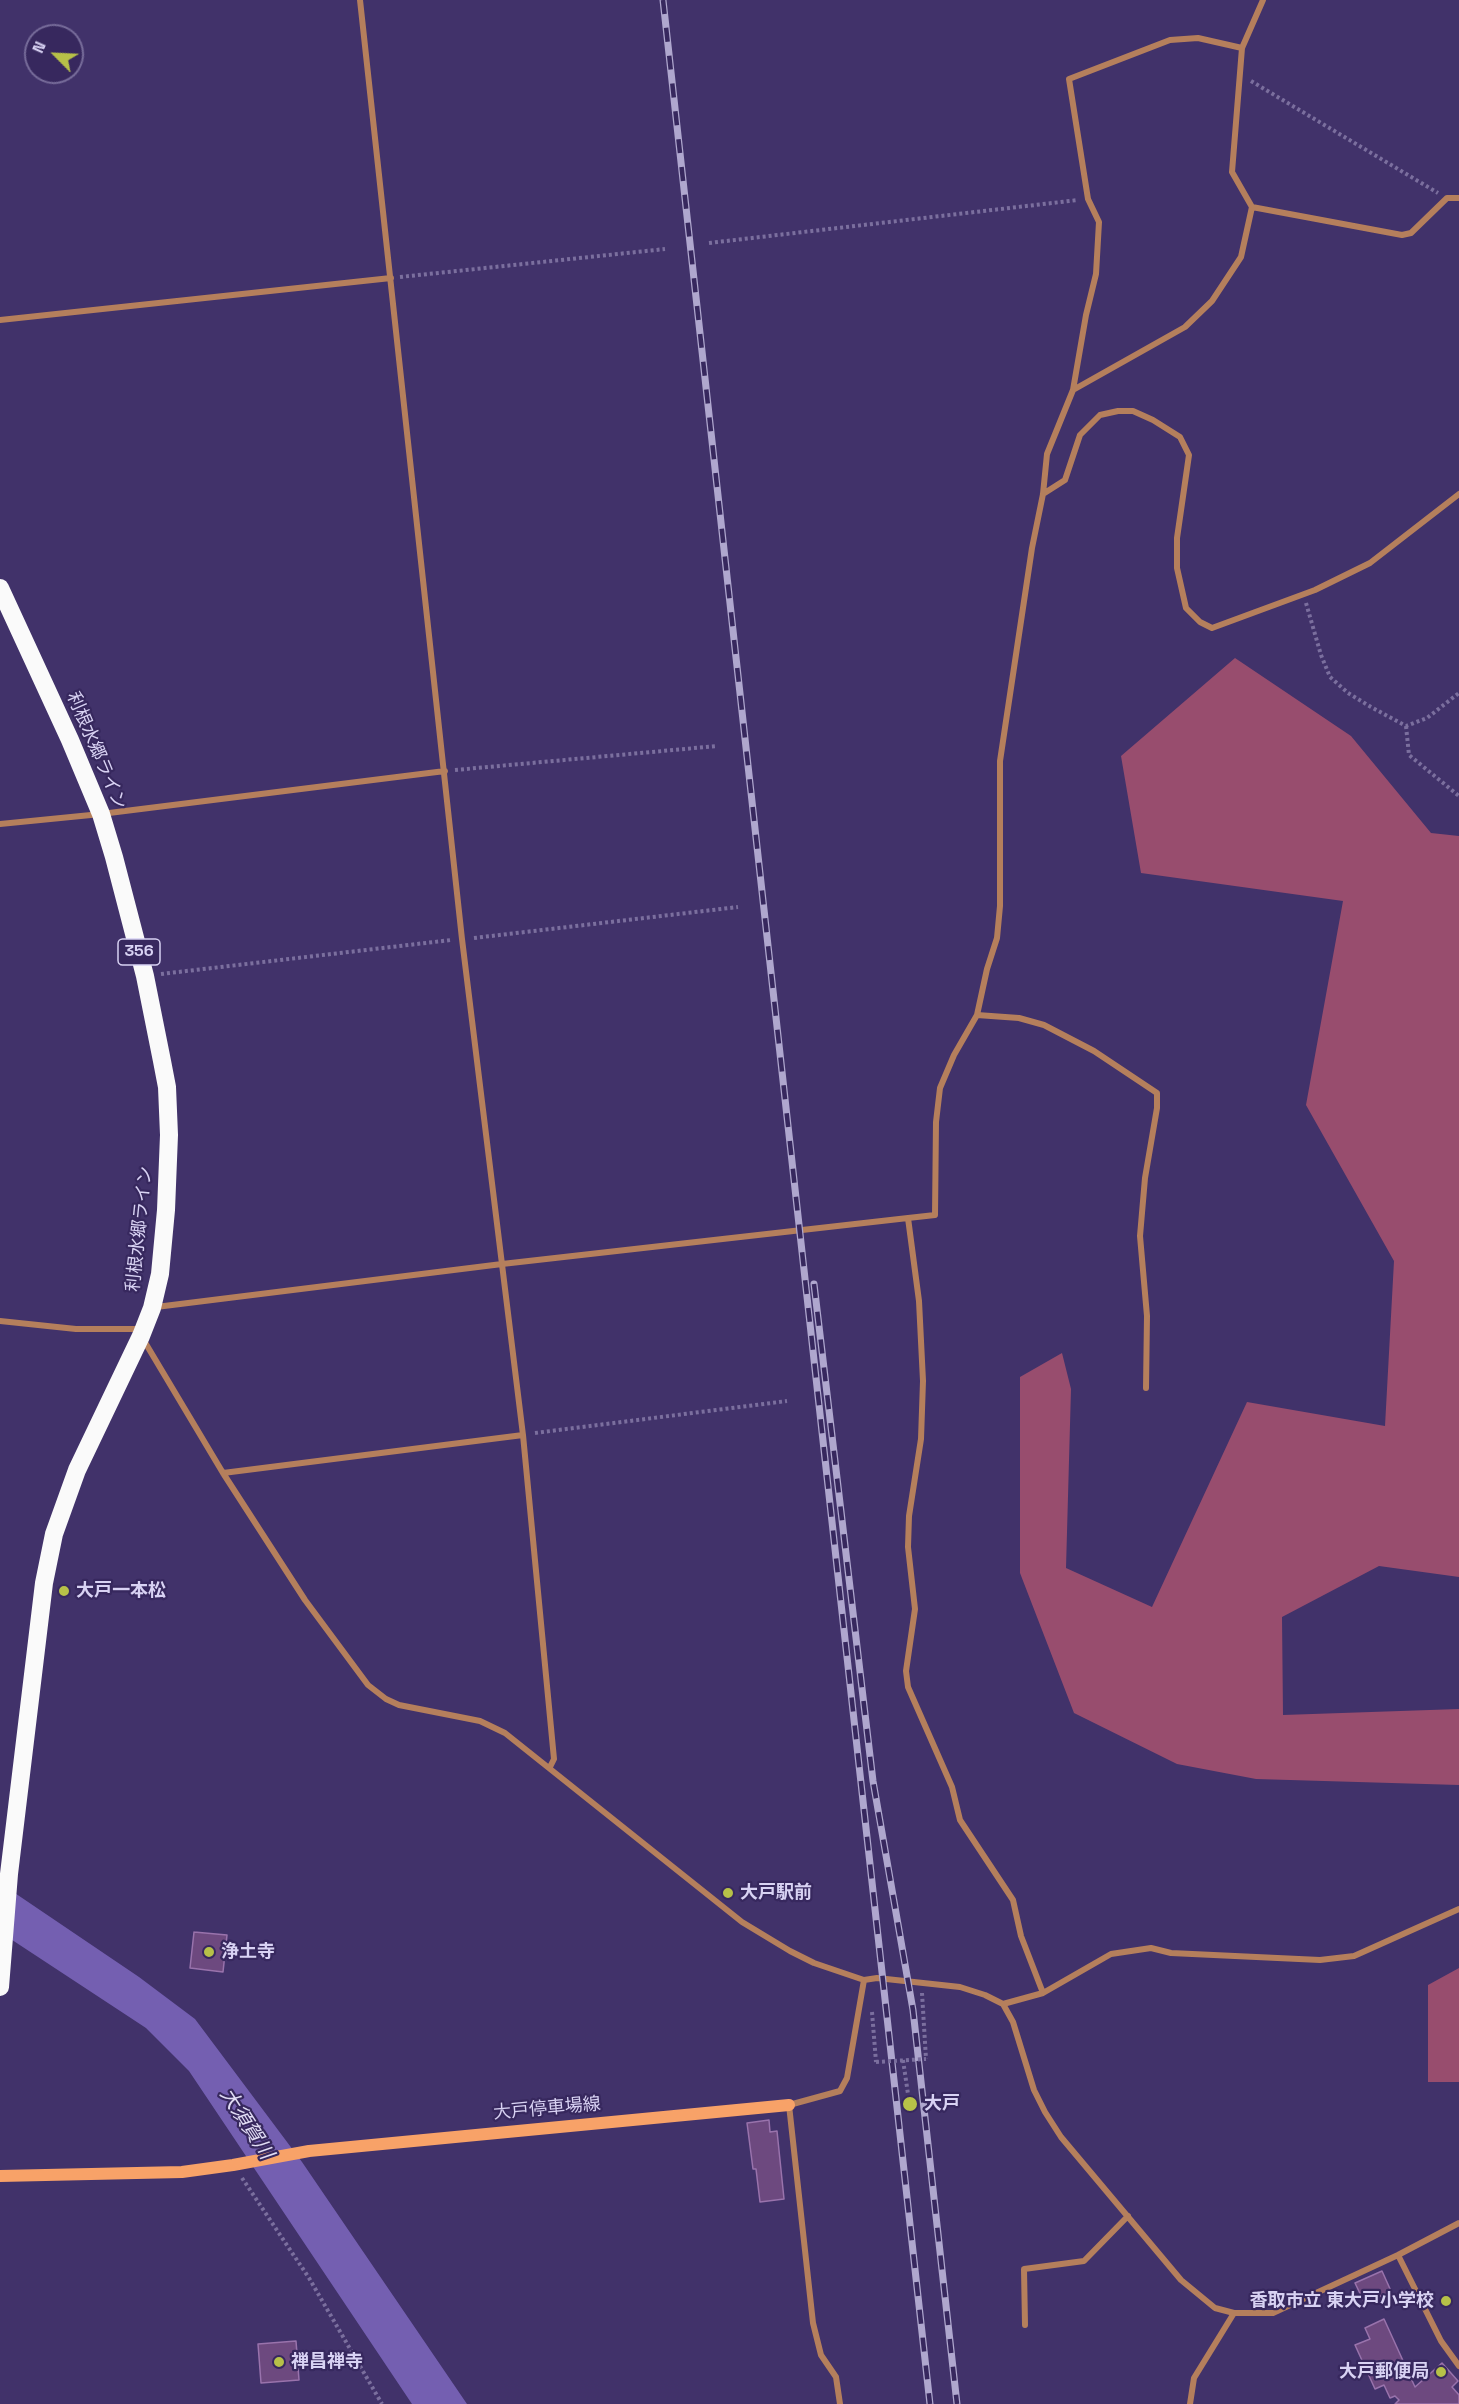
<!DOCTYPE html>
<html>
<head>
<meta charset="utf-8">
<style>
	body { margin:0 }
	#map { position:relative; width:1459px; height:2404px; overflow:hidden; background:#41326a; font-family:"Space Grotesk",sans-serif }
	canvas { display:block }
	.north { position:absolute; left:24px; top:24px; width:60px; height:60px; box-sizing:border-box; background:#37285e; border:2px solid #776c9a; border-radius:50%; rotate:294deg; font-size:16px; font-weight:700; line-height:24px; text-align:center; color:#d8d2f3 }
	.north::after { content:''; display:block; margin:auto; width:21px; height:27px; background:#b7c148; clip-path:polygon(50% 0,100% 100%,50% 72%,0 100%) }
</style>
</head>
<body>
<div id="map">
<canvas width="1459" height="2404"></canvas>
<div class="north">N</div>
</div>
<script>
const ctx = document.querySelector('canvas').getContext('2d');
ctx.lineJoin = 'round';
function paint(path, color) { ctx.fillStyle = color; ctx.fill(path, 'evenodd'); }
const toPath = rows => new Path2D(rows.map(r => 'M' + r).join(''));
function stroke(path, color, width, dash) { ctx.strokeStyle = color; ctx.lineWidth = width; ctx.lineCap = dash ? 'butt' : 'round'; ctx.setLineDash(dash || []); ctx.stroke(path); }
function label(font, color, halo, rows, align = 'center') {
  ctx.font = font + ' "Space Grotesk","Noto Sans JP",sans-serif'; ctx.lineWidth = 4.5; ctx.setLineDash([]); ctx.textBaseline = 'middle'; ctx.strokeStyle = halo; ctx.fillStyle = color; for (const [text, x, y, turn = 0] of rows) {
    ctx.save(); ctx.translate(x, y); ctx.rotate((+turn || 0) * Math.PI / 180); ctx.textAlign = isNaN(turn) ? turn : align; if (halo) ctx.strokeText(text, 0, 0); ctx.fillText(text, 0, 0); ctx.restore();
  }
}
const green = toPath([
	[1235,658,1351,736,1431,833,1459,836,1459,1577,1379,1566,1282,1617,1283,1715,1459,1709,1459,1785,1256,1779,1177,1764,1074,1713,1020,1573,1020,1377,1062,1353,1071,1389,1066,1568,1152,1607,1247,1402,1385,1426,1394,1261,1306,1105,1343,901,1141,873,1121,756],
	[1459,1968,1459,2082,1428,2082,1428,1985]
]);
const water = toPath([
	[0,1883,139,1977,195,2019,302,2162,467,2404,412,2404,189,2071,146,2028,0,1932]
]);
const building = toPath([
	[194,1932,227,1935,223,1972,190,1968,194,1932],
	[769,2120,770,2132,777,2131,784,2199,760,2202,756,2169,753,2169,747,2123,769,2120],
	[1382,2271,1391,2291,1365,2304,1355,2283,1382,2271],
	[1384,2319,1415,2387,1442,2363,1458,2381,1452,2387,1459,2395,1459,2404,1395,2404,1399,2400,1395,2396,1390,2398,1384,2385,1375,2389,1355,2345,1370,2339,1365,2328,1384,2319],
	[296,2341,299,2380,261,2383,258,2344,296,2341]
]);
const path = toPath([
	[1251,81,1438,193],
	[709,243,1078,200],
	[400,277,665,249],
	[1306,603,1321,655,1330,677,1348,693,1371,707,1406,726,1427,718,1459,693],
	[1406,726,1409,755,1459,796],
	[455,770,717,746],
	[474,938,738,907],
	[161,974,451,940],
	[535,1433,787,1401],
	[922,1993,926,2059],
	[872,2012,876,2062],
	[903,2060,908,2094],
	[242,2178,309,2278,382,2404]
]);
const street = toPath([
	[360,0,462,939,523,1435,554,1759,550,1767],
	[1252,207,1402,235,1411,233,1447,198,1459,198],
	[0,320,391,278],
	[1073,390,1185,327,1212,301,1241,257,1252,207,1232,172,1242,48,1263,0],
	[1043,494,1065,480,1080,435,1100,415,1118,411,1133,411,1153,420,1180,437,1189,455,1177,538,1177,568,1186,608,1200,622,1212,628,1315,590,1370,563,1459,494],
	[0,824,101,814,445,771],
	[977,1015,1019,1018,1044,1025,1094,1051,1157,1093,1157,1108,1145,1178,1140,1236,1147,1316,1146,1388],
	[908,1218,935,1215,936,1122,940,1088,954,1055,977,1015,987,969,997,938,1000,906,1000,761,1032,548,1043,494,1047,454,1073,390,1086,315,1096,274,1099,222,1088,199,1069,79,1170,40,1198,38,1242,48],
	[156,1307,502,1264,908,1218,919,1301,923,1381,921,1439,909,1516,908,1547,915,1609,906,1671,908,1687,952,1787,960,1820,1013,1900,1021,1936,1043,1993],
	[0,1321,76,1329,140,1329],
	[143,1339,223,1473,305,1600,368,1685,386,1699,399,1705,480,1721,505,1733,742,1922,790,1951,814,1963,864,1980,877,1978,960,1987,985,1995,1003,2004,1013,2022,1034,2090,1045,2112,1061,2137,1181,2280,1215,2308,1234,2313,1273,2313,1398,2255,1459,2223],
	[223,1473,523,1435],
	[1003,2004,1043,1993,1111,1954,1151,1948,1171,1953,1320,1960,1354,1956,1459,1909],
	[1398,2255,1441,2341,1459,2366],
	[1025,2325,1024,2269,1084,2261,1128,2216],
	[840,2404,836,2377,821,2355,813,2323,789,2105,840,2091,847,2078,864,1980],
	[1190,2404,1194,2378,1234,2313]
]);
const secondary = toPath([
	[0,2176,182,2172,233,2165,309,2151,789,2105]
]);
const highway = toPath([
	[0,588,70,740,101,814,114,857,145,976,162,1061,167,1087,169,1135,166,1210,160,1274,152,1308,141,1336,77,1470,54,1534,44,1583,9,1874,0,1987]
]);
const rail = toPath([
	[663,0,930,2404],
	[814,1284,873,1781,913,2010,957,2404]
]);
const pathBridge = toPath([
	[876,2062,926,2059]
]);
const markers = [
	[64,1591,6,"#b7c148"],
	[728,1893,6,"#b7c148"],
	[209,1952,6,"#b7c148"],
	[910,2104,8,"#b7c148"],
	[1446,2301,6,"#b7c148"],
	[279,2362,6,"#b7c148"],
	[1441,2372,6,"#b7c148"]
];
const shields = [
	[139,952,42]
];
const shieldNames = [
	["356",139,952]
];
const streetNames = [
	["利根水郷ライン",96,751,67],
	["利根水郷ライン",140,1229,-84],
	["大戸停車場線",547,2109,-5]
];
const poiNames = [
	["大戸一本松",76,1591],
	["大戸駅前",740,1893],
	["浄土寺",221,1952],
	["大戸",924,2104],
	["香取市立 東大戸小学校",1434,2301,"right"],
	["禅昌禅寺",291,2362],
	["大戸郵便局",1429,2372,"right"]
];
const waterNames = [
	["大須賀川",246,2124,57]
];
paint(green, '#984d6e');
paint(water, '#745fb1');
paint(building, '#6d497f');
stroke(building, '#9973ac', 1.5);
stroke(path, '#7b6f9e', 4, [3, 3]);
stroke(street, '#b57f5c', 6);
stroke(secondary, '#f8a268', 12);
stroke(highway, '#fafafa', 18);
stroke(rail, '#afa7ce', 7);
stroke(rail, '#37285e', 4.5, [14]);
stroke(pathBridge, '#7b6f9e', 4, [3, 3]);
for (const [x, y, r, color] of markers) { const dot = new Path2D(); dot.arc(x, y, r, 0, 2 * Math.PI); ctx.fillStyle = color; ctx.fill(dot); stroke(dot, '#37285e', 2); }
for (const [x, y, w] of shields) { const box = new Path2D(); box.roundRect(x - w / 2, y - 13, w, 26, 4.5); ctx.fillStyle = '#37285e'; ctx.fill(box); stroke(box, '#d8d2f3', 1.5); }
label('bold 16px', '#d8d2f3', null, shieldNames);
label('18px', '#d8d2f3', '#37285e', streetNames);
label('bold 18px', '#d8d2f3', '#37285e', poiNames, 'left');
label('italic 20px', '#e2def5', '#37285e', waterNames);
</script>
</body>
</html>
